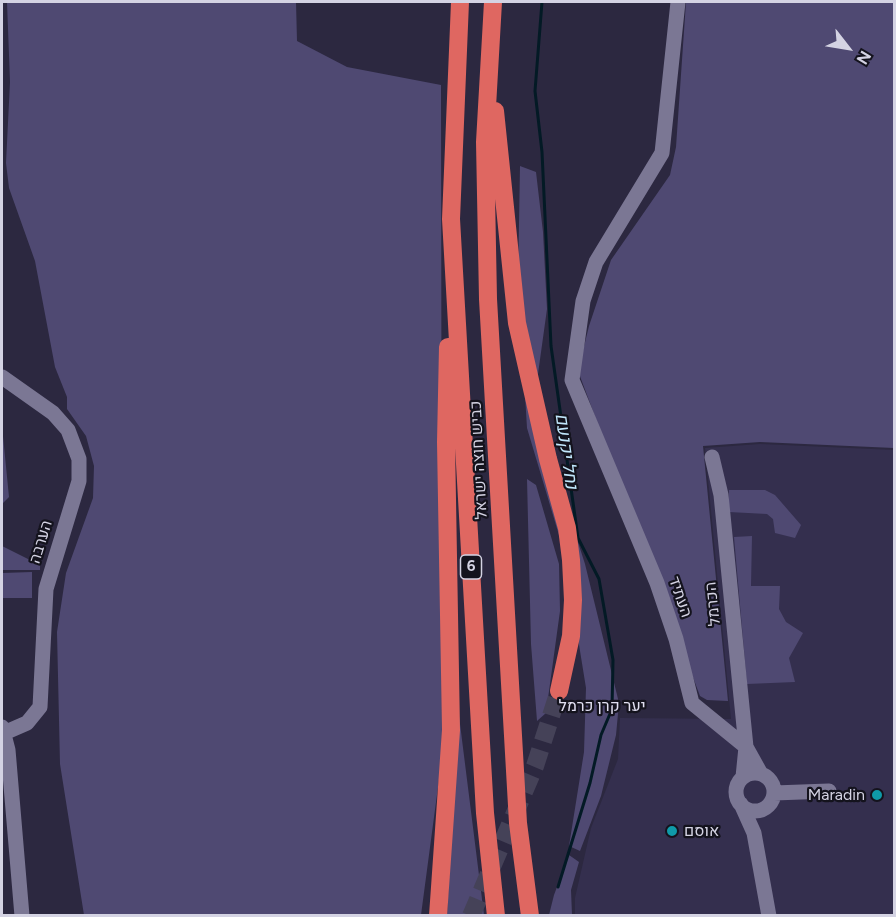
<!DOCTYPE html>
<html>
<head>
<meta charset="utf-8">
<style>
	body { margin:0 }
	#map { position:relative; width:896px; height:917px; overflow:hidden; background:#2c2840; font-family:Figtree,sans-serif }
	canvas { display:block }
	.frame { position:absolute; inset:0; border:3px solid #d4d3e3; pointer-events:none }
	.north { position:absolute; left:818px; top:18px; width:60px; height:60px; -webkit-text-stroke:4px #14131d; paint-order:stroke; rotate:121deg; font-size:16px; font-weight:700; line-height:24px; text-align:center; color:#d4d3e3 }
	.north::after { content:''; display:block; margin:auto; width:21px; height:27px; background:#d4d3e3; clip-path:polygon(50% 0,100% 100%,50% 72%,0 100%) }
</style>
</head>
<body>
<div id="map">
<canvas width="896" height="917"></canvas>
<div class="frame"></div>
<div class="north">N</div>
</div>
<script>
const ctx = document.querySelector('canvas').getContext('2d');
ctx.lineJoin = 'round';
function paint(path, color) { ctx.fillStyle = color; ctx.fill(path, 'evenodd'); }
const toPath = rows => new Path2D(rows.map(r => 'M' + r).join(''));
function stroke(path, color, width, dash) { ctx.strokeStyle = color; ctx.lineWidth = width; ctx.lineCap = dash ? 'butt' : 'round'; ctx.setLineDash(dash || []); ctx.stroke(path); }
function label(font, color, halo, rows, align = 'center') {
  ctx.font = font + ' Figtree,Heebo,sans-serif'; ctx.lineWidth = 4.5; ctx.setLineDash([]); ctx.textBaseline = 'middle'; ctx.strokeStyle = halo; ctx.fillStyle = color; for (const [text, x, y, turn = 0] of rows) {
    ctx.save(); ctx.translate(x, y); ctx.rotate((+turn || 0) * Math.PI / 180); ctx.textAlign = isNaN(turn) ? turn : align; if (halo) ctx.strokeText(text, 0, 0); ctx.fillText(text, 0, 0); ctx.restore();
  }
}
const built = toPath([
	[760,444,894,450,894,915,575,916,575,898,591,828,618,759,620,718,731,719,705,448]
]);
const green = toPath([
	[7,2,296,2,297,41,347,67,441,85,442,757,421,915,84,915,60,764,57,632,66,573,93,498,94,466,86,436,67,409,67,397,55,367,35,261,9,188,6,163,10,82],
	[686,2,894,2,894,448,760,442,703,446,728,701,707,700,700,696,578,371,589,326,611,260,670,175,676,147],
	[520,166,536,172,543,232,547,309,537,381,538,418,585,564,619,703,616,735,601,796,580,851,569,846,584,752,586,688,564,552,527,428,518,280],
	[2,426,9,497,2,504],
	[527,479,536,485,559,564,560,611,546,713,537,721,531,644],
	[729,490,765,490,775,495,801,525,795,538,775,533,773,519,767,514,729,512],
	[752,536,751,586,780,586,779,609,786,622,803,633,789,658,795,682,747,684,734,537],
	[2,546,40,565,40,570,2,570],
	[32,572,32,598,2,598,2,573],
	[458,708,484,915,447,915],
	[569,855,579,862,571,890,572,915,549,915,554,895]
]);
const stream = toPath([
	[542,2,535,91,542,152,551,346,578,538,599,579,613,660,612,709,601,735,590,783,558,887]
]);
const highwayTunnel = toPath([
	[471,916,535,766,559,691]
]);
const minor = toPath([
	[678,2,662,153,596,262,583,301,572,380,657,583,676,639,692,703,746,747,761,774],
	[2,377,53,413,68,430,79,459,79,481,46,589,40,707,27,723,4,733],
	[712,457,721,495,746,747,743,777],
	[2,727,8,750,22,916],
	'736 792a19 19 0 1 1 38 0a19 19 0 1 1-38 0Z',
	[774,793,829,791],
	[741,804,754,833,769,916]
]);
const highway = toPath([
	[460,2,451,219,485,813,496,916],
	[493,2,485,142,488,299,518,823,530,916],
	[495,111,517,323,548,459,567,528,571,560,573,600,571,636,559,691],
	[438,916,451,730,446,442,448,347]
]);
const markers = [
	[877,795,6,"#0f9aa8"],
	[672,831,6,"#0f9aa8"]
];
const shields = [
	[471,567,21]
];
const shieldNames = [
	["6",471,567]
];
const streetNames = [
	["כביש חוצה ישראל",479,460,-93],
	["הערבה",41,542,-73],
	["העתיד",680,597,71],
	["הכרמל",713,604,-96]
];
const parkNames = [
	["יער קרן כרמל",602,706]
];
const poiNames = [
	["Maradin",865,795],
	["אוסם",684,831,"left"]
];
const waterNames = [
	["נחל יקנעם",566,451,82]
];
paint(built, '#342f4e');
paint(green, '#4f4972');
stroke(stream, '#031a25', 3);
stroke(highwayTunnel, '#454258', 18, [18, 9]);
stroke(minor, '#7b7794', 15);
stroke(highway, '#df6761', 18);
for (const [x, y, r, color] of markers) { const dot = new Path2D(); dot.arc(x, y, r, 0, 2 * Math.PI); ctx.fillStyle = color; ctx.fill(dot); stroke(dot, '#14131d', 2); }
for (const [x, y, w] of shields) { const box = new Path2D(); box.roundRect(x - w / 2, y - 12, w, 24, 4.5); ctx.fillStyle = '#14131d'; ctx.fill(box); stroke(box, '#d4d3e3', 1.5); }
label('bold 15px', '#d4d3e3', null, shieldNames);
label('16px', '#d4d3e3', '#14131d', streetNames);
label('16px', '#e1dff1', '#14131d', parkNames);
label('16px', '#d4d3e3', '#14131d', poiNames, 'right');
label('italic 18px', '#c1e7fc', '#14131d', waterNames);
</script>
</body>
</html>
